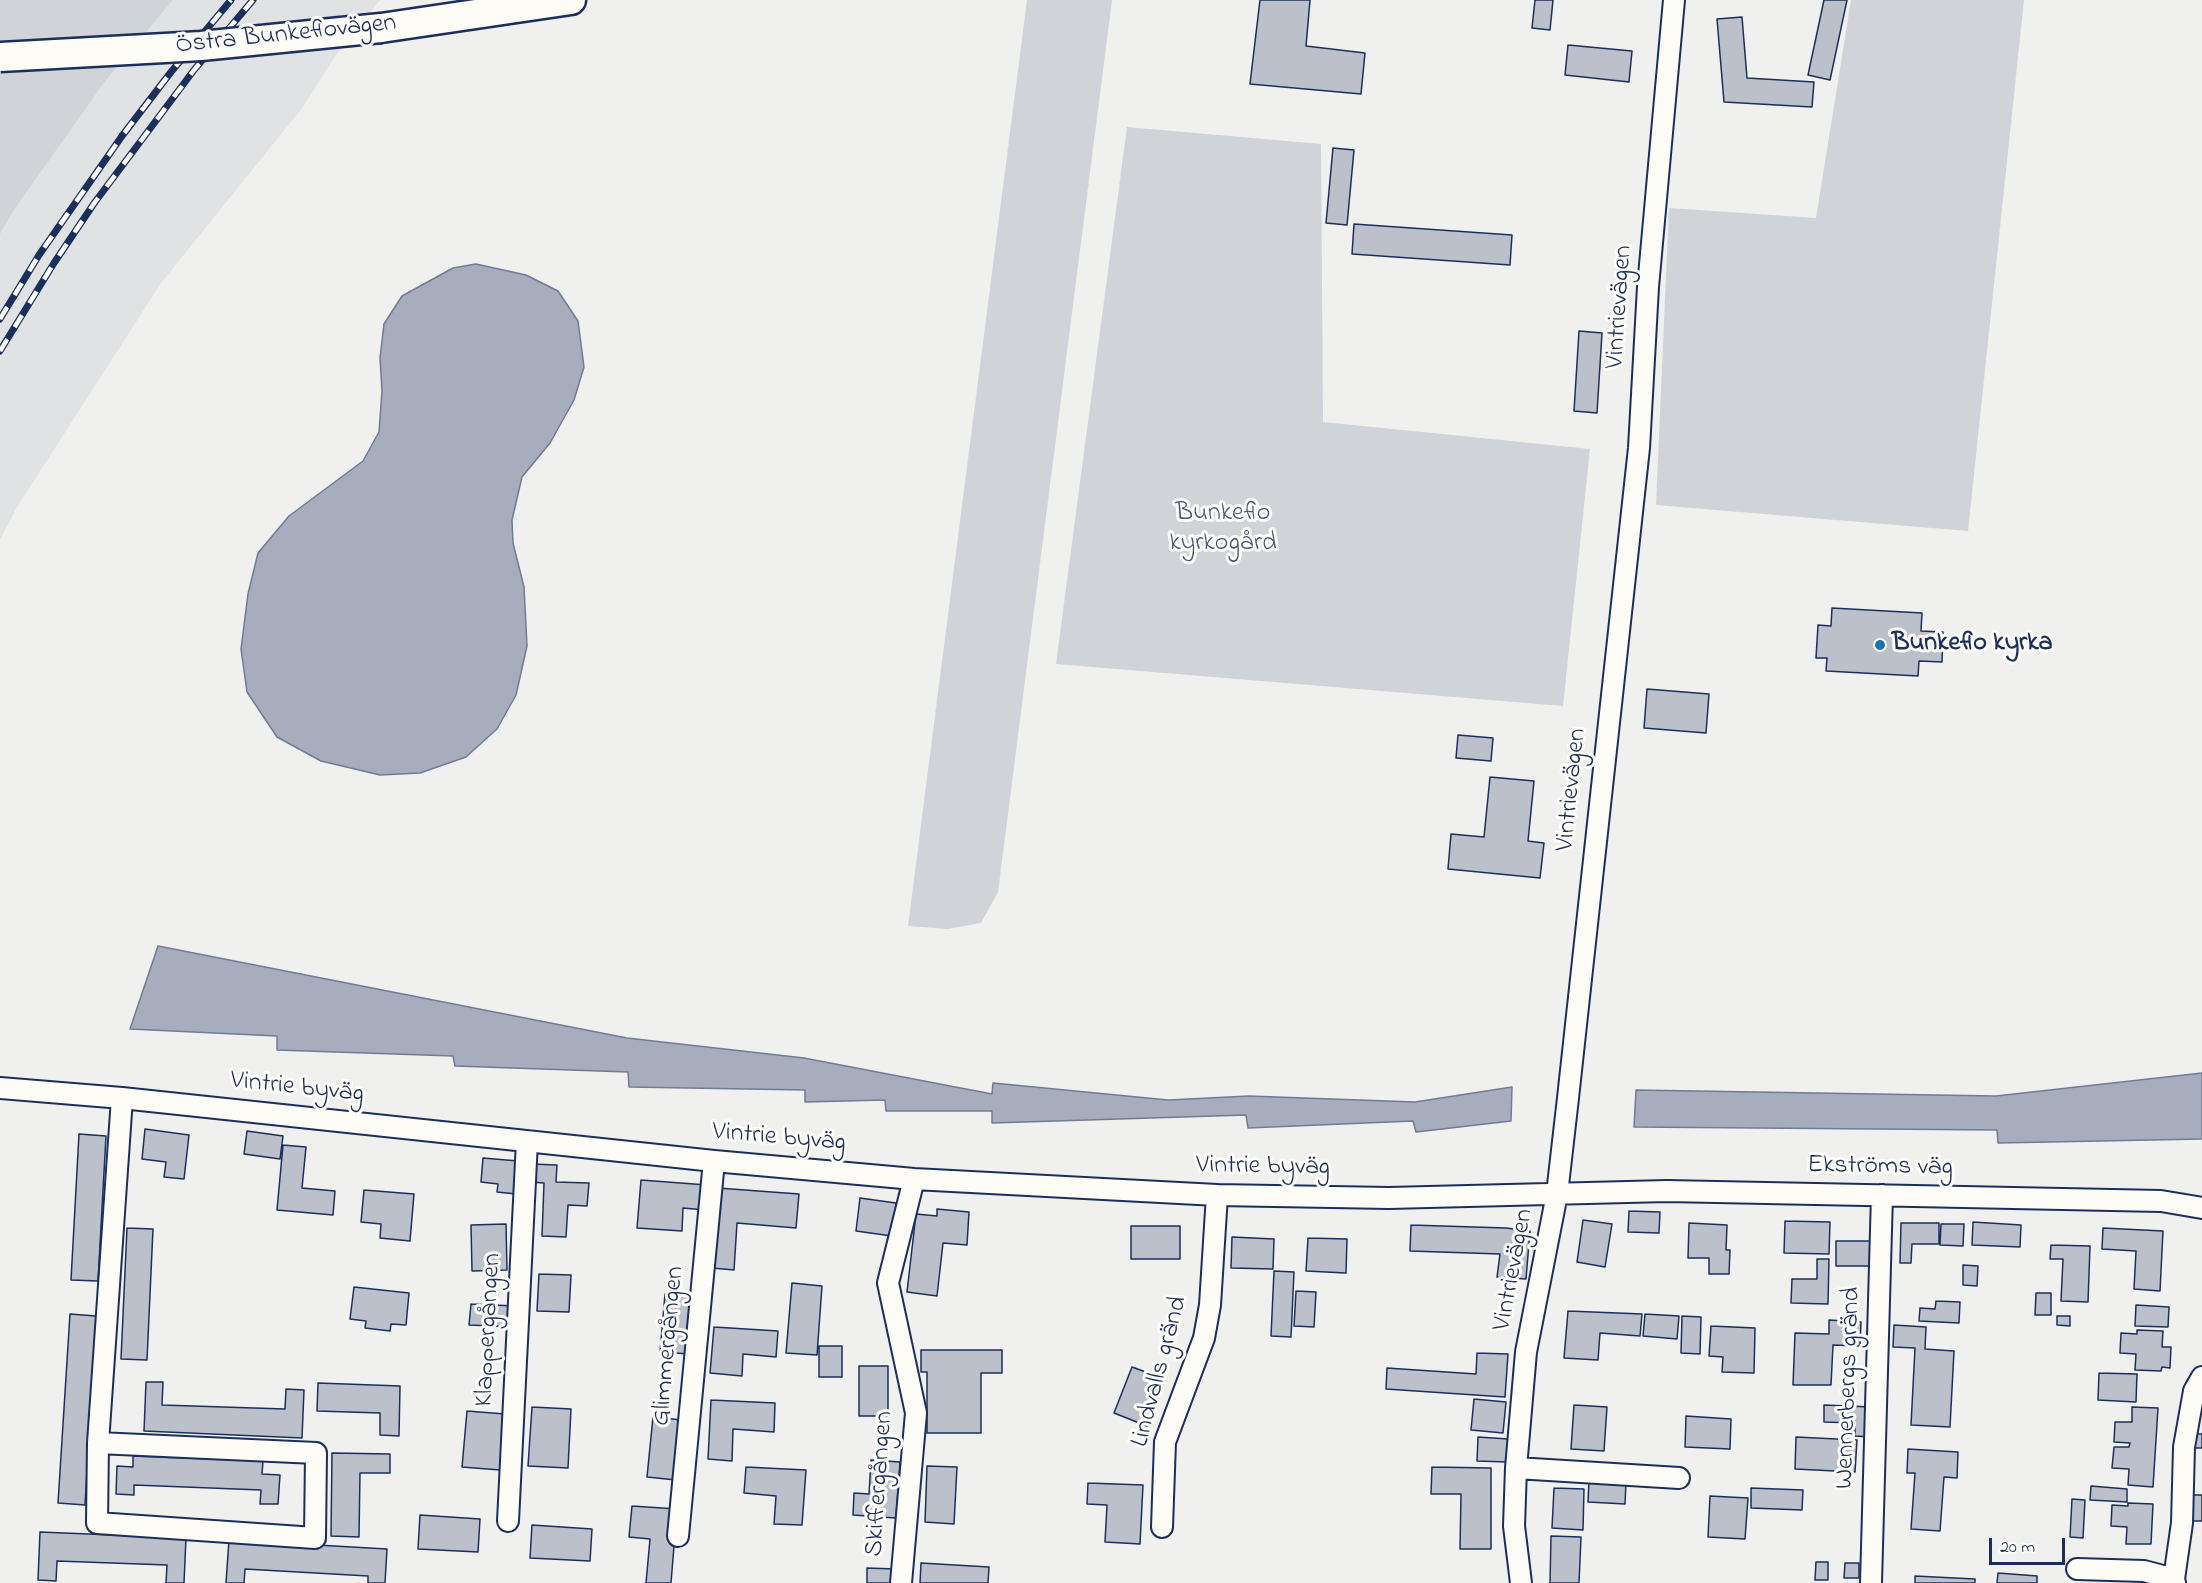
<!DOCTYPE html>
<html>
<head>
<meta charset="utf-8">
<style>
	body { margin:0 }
	#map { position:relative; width:2202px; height:1583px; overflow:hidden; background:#f0f0ee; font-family:"Indie Flower",sans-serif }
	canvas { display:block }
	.scale { position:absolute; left:1989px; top:1538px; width:76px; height:27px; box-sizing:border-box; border:3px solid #1b2f5e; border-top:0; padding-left:8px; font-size:18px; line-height:21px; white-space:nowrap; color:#1b2f5e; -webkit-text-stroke:4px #fdfcf7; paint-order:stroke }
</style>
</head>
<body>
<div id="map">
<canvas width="2202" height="1583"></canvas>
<div class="scale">20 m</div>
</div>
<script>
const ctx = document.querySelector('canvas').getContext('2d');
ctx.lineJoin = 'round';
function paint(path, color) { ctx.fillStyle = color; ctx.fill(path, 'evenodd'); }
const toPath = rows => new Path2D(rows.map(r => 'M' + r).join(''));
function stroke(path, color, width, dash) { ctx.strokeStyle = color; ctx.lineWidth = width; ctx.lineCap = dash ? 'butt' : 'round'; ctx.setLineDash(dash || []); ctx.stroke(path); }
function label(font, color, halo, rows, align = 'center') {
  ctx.font = font + ' "Indie Flower",sans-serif'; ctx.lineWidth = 6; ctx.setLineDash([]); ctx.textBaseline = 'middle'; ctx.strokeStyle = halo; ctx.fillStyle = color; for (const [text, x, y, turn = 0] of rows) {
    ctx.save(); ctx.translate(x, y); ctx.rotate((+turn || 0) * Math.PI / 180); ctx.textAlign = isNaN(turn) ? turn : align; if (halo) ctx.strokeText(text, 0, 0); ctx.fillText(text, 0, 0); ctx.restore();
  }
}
const built = toPath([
	[173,0,380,0,336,55,303,107,161,283,17,507,0,540,0,234,14,210,106,80]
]);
const green = toPath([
	[0,0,173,0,106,80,14,210,0,234],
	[1027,0,1112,0,998,892,981,923,948,929,908,926],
	[1851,0,2024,0,1968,531,1656,505,1669,208,1816,218],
	[1127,127,1321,144,1323,422,1590,449,1563,706,1056,664]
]);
const water = toPath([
	[476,264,526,275,558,291,578,321,584,367,574,400,550,443,522,477,512,520,513,543,524,587,527,646,516,695,497,729,466,757,420,773,380,775,321,761,277,737,247,692,241,649,248,594,258,553,289,516,363,461,379,432,382,391,380,358,384,324,402,296,453,268,476,264],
	[158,946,627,1038,804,1058,992,1094,993,1083,1168,1100,1249,1096,1415,1102,1512,1087,1511,1121,1416,1132,1413,1121,1248,1128,1246,1115,992,1123,992,1111,886,1111,885,1100,805,1102,805,1090,629,1087,628,1072,455,1066,453,1056,277,1050,277,1036,130,1029,158,946],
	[2202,1073,2202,1139,1998,1143,1997,1130,1634,1127,1636,1090,1996,1096,2202,1073]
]);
const building = toPath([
	[1260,0,1310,0,1306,46,1365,53,1361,94,1250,84,1260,0],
	[1535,0,1553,0,1550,30,1532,28,1535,0],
	[1824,0,1847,0,1830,80,1808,75,1824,0],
	[1742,17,1747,78,1814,82,1812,107,1724,102,1717,19,1742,17],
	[1568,45,1632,51,1629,82,1565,75,1568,45],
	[1333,148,1354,150,1347,225,1326,223,1333,148],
	[1354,224,1512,235,1510,265,1352,254,1354,224],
	[1579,331,1602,333,1597,413,1574,411,1579,331],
	[1832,608,1922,613,1921,631,1943,632,1942,662,1919,661,1918,676,1826,671,1827,658,1816,658,1818,625,1831,626,1832,608],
	[1647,689,1709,694,1706,733,1644,728,1647,689],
	[1458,735,1493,738,1491,761,1456,758,1458,735],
	[1490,777,1534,781,1528,841,1544,843,1540,878,1448,869,1451,834,1484,837,1490,777],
	[145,1129,189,1135,184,1179,164,1177,166,1162,142,1159,145,1129],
	[247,1131,283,1136,280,1159,244,1154,247,1131],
	[79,1134,106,1136,98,1281,71,1280,79,1134],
	[283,1145,306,1147,302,1188,335,1191,333,1215,277,1210,283,1145],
	[483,1158,518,1161,516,1194,497,1192,498,1184,481,1182,483,1158],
	[531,1164,557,1165,556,1182,589,1183,587,1206,568,1205,566,1237,542,1236,544,1183,530,1182,531,1164],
	[641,1180,707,1185,705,1210,683,1208,682,1231,637,1228,641,1180],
	[718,1188,799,1194,796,1228,737,1223,734,1270,712,1268,718,1188],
	[364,1190,414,1194,410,1241,380,1238,381,1224,361,1222,364,1190],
	[860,1198,896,1203,892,1236,856,1231,860,1198],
	[937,1209,969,1212,967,1245,943,1243,937,1296,907,1292,916,1214,937,1216,937,1209],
	[1629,1211,1660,1212,1659,1233,1628,1232,1629,1211],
	[1583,1220,1612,1224,1605,1267,1577,1262,1583,1220],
	[1785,1221,1830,1222,1829,1254,1784,1253,1785,1221],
	[1973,1222,2021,1225,2020,1247,1972,1245,1973,1222],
	[1689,1223,1727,1225,1726,1250,1730,1250,1729,1274,1709,1274,1709,1258,1688,1258,1689,1223],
	[1901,1223,1939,1223,1939,1244,1912,1244,1911,1263,1900,1263,1901,1223],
	[506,1224,507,1270,472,1271,471,1225,506,1224],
	[1941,1224,1964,1224,1963,1246,1940,1245,1941,1224],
	[1411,1225,1506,1228,1530,1231,1526,1279,1497,1277,1500,1254,1410,1251,1411,1225],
	[1131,1226,1180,1226,1180,1259,1131,1259,1131,1226],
	[127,1228,153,1229,147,1360,121,1359,127,1228],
	[2103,1228,2163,1231,2160,1291,2134,1289,2136,1251,2102,1249,2103,1228],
	[1232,1237,1274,1239,1273,1269,1231,1268,1232,1237],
	[1308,1238,1347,1239,1346,1273,1306,1271,1308,1238],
	[1836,1241,1873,1241,1873,1266,1836,1266,1836,1241],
	[2051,1245,2090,1246,2088,1302,2061,1301,2063,1259,2050,1259,2051,1245],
	[1817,1259,1829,1259,1828,1304,1791,1303,1792,1279,1817,1279,1817,1259],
	[1963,1265,1978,1266,1977,1286,1963,1285,1963,1265],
	[1274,1271,1294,1272,1291,1337,1271,1336,1274,1271],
	[539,1274,571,1275,569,1312,537,1311,539,1274],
	[792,1283,822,1286,817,1355,786,1353,792,1283],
	[354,1287,409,1293,406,1325,391,1324,390,1331,365,1328,366,1321,350,1319,354,1287],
	[1296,1291,1316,1292,1314,1327,1294,1326,1296,1291],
	[2036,1293,2051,1293,2051,1315,2035,1315,2036,1293],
	[665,1294,695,1297,689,1354,660,1352,665,1294],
	[1936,1301,1960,1302,1959,1323,1919,1321,1920,1308,1935,1309,1936,1301],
	[471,1304,515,1306,514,1327,469,1325,471,1304],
	[2136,1305,2169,1307,2168,1327,2135,1326,2136,1305],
	[1568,1311,1642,1314,1640,1336,1600,1333,1598,1360,1564,1358,1568,1311],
	[70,1314,96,1316,85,1505,58,1503,70,1314],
	[1645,1314,1679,1316,1677,1339,1643,1336,1645,1314],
	[1682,1316,1701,1317,1700,1354,1681,1353,1682,1316],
	[2057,1316,2070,1316,2070,1326,2057,1325,2057,1316],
	[1829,1320,1861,1322,1860,1346,1833,1345,1831,1385,1793,1385,1795,1333,1829,1334,1829,1320],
	[1894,1325,1926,1327,1925,1349,1954,1351,1950,1427,1911,1425,1915,1348,1893,1347,1894,1325],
	[1711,1326,1755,1328,1754,1373,1722,1372,1723,1357,1709,1356,1711,1326],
	[714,1327,778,1331,776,1357,743,1354,742,1376,710,1373,714,1327],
	[2137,1330,2163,1331,2162,1347,2171,1347,2170,1368,2162,1367,2161,1371,2135,1370,2136,1354,2120,1353,2121,1333,2137,1334,2137,1330],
	[819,1346,842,1346,842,1377,819,1377,819,1346],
	[921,1350,1002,1350,1002,1373,981,1373,981,1433,927,1433,927,1372,921,1372,921,1350],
	[1477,1353,1508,1354,1505,1397,1386,1389,1387,1368,1476,1374,1477,1353],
	[859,1366,888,1366,888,1416,859,1416,859,1366],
	[1132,1367,1165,1379,1147,1426,1114,1413,1132,1367],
	[2099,1373,2137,1374,2136,1402,2098,1400,2099,1373],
	[146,1382,163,1382,162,1405,285,1409,286,1389,304,1390,302,1438,144,1431,146,1382],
	[318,1383,400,1386,399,1436,380,1435,380,1413,317,1411,318,1383],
	[1474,1399,1506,1402,1503,1433,1471,1430,1474,1399],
	[711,1400,775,1403,774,1432,733,1429,732,1461,708,1459,711,1400],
	[1574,1405,1607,1407,1604,1451,1571,1449,1574,1405],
	[1824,1405,1871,1407,1871,1437,1855,1436,1855,1423,1824,1422,1824,1405],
	[532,1407,571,1409,568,1468,528,1466,532,1407],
	[2132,1407,2158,1408,2153,1487,2128,1485,2129,1469,2112,1468,2114,1447,2129,1447,2130,1443,2114,1442,2115,1422,2132,1422,2132,1407],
	[467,1411,505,1414,500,1470,462,1467,467,1411],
	[1686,1416,1731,1419,1730,1449,1685,1447,1686,1416],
	[653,1417,682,1420,676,1480,647,1477,653,1417],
	[2195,1434,2202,1434,2202,1448,2195,1448,2195,1434],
	[1478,1437,1508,1439,1507,1462,1477,1461,1478,1437],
	[1796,1437,1857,1440,1855,1472,1795,1469,1796,1437],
	[1908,1449,1958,1452,1957,1478,1944,1477,1940,1531,1911,1529,1915,1473,1907,1473,1908,1449],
	[332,1453,390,1454,390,1473,360,1473,359,1537,331,1536,332,1453],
	[133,1456,263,1461,262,1474,280,1475,278,1504,260,1504,261,1490,134,1485,134,1495,116,1494,117,1466,133,1467,133,1456],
	[871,1460,900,1462,896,1518,853,1515,854,1493,869,1494,871,1460],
	[927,1466,957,1467,954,1524,925,1522,927,1466],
	[746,1467,806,1470,802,1525,774,1524,776,1496,744,1493,746,1467],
	[1432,1467,1491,1468,1491,1549,1460,1549,1461,1494,1431,1494,1432,1467],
	[1589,1480,1626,1482,1625,1504,1588,1502,1589,1480],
	[1088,1483,1143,1485,1140,1544,1105,1542,1107,1505,1087,1504,1088,1483],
	[2091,1486,2127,1489,2127,1502,2090,1500,2091,1486],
	[1554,1488,1584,1489,1583,1530,1552,1528,1554,1488],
	[1751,1488,1803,1490,1802,1510,1751,1508,1751,1488],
	[2191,1495,2202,1495,2202,1521,2191,1521,2191,1495],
	[1710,1496,1748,1498,1745,1539,1708,1537,1710,1496],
	[2072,1499,2085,1500,2083,1538,2070,1537,2072,1499],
	[2128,1503,2153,1504,2151,1544,2126,1544,2127,1527,2111,1526,2112,1505,2128,1506,2128,1503],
	[632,1506,677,1509,671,1583,646,1583,650,1539,629,1537,632,1506],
	[420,1515,480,1519,478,1552,418,1549,420,1515],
	[532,1525,592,1529,590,1561,530,1558,532,1525],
	[40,1532,186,1538,184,1583,166,1583,167,1565,57,1561,56,1581,38,1580,40,1532],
	[1551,1536,1581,1537,1579,1583,1550,1583,1551,1536],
	[229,1540,387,1549,385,1583,368,1583,368,1576,245,1569,244,1583,226,1583,229,1540],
	[1816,1562,1828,1562,1828,1580,1815,1580,1816,1562],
	[921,1563,989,1567,988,1583,920,1583,921,1563],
	[1845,1563,1859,1563,1859,1578,1844,1578,1845,1563],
	[867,1568,896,1569,896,1583,867,1583,867,1568],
	[1998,1573,2037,1576,2037,1583,1997,1583,1998,1573],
	[1915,1576,1975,1579,1975,1583,1915,1583,1915,1576]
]);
const street = toPath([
	[0,1088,122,1098,714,1161,914,1179,1217,1195,1389,1198,1667,1191,2161,1201,2202,1208],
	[98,1443,316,1453,315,1538,97,1523,98,1443,122,1098],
	[1516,1468,1679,1478],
	[508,1521,527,1141],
	[1162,1527,1165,1442,1204,1338,1210,1305,1217,1195],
	[678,1536,714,1161],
	[2077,1569,2144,1571,2174,1579],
	[1871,1582,1882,1195],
	[901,1583,916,1413,888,1283,914,1179],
	[1521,1583,1514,1526,1516,1468,1526,1352,1557,1194,1568,1098,1639,448,1648,287,1674,0],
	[2175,1583,2174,1579,2182,1523,2184,1447,2194,1391,2202,1377]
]);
const secondary = toPath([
	[381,28,571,0]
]);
const rail = toPath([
	[0,319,39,255,122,136,171,72,231,0],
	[0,351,54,263,95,202,194,70,253,0]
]);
const secondaryBridge = toPath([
	[0,57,201,46,381,28]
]);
const markers = [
	[1880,645,6,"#1f6fb2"]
];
const streetNames = [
	["Östra Bunkeflovägen",286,36,-6],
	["Vintrievägen",1621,307,-86],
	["Vintrievägen",1573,790,-84],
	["Vintrie byväg",297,1089,6],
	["Vintrie byväg",779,1139,5],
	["Vintrie byväg",1263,1168,1],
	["Ekströms väg",1880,1168,1],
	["Vintrievägen",1515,1270,-79],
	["Klappergången",490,1330,-87],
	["Glimmergången",670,1346,-85],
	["Lindvalls gränd",1161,1372,-75],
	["Wennerbergs gränd",1850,1388,-88],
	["Skiffergången",881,1484,-86]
];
const parkNames = [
	["Bunkeflo",1223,515],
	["kyrkogård",1223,545]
];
const poiNames = [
	["Bunkeflo kyrka",1892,645]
];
paint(built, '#e0e2e3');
paint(green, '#d0d3d8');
paint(water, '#a7adbd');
stroke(water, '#6f7b97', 1.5);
paint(building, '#bbc0ca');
stroke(building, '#1b2f5e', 1.5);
stroke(street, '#1b2f5e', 24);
stroke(secondary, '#1b2f5e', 33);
stroke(street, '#fdfcf7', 20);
stroke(secondary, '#fdfcf7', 28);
stroke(rail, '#1b2f5e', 7);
stroke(rail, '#fdfcf7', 4.5, [14]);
stroke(secondaryBridge, '#1b2f5e', 33, []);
stroke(secondaryBridge, '#fdfcf7', 28);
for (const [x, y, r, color] of markers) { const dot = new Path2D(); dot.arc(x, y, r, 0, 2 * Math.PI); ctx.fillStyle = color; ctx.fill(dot); stroke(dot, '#fdfcf7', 2); }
label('26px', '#1b2f5e', '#fdfcf7', streetNames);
label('26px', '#48587c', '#fdfcf7', parkNames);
label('bold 26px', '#1b2f5e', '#fdfcf7', poiNames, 'left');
</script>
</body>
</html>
